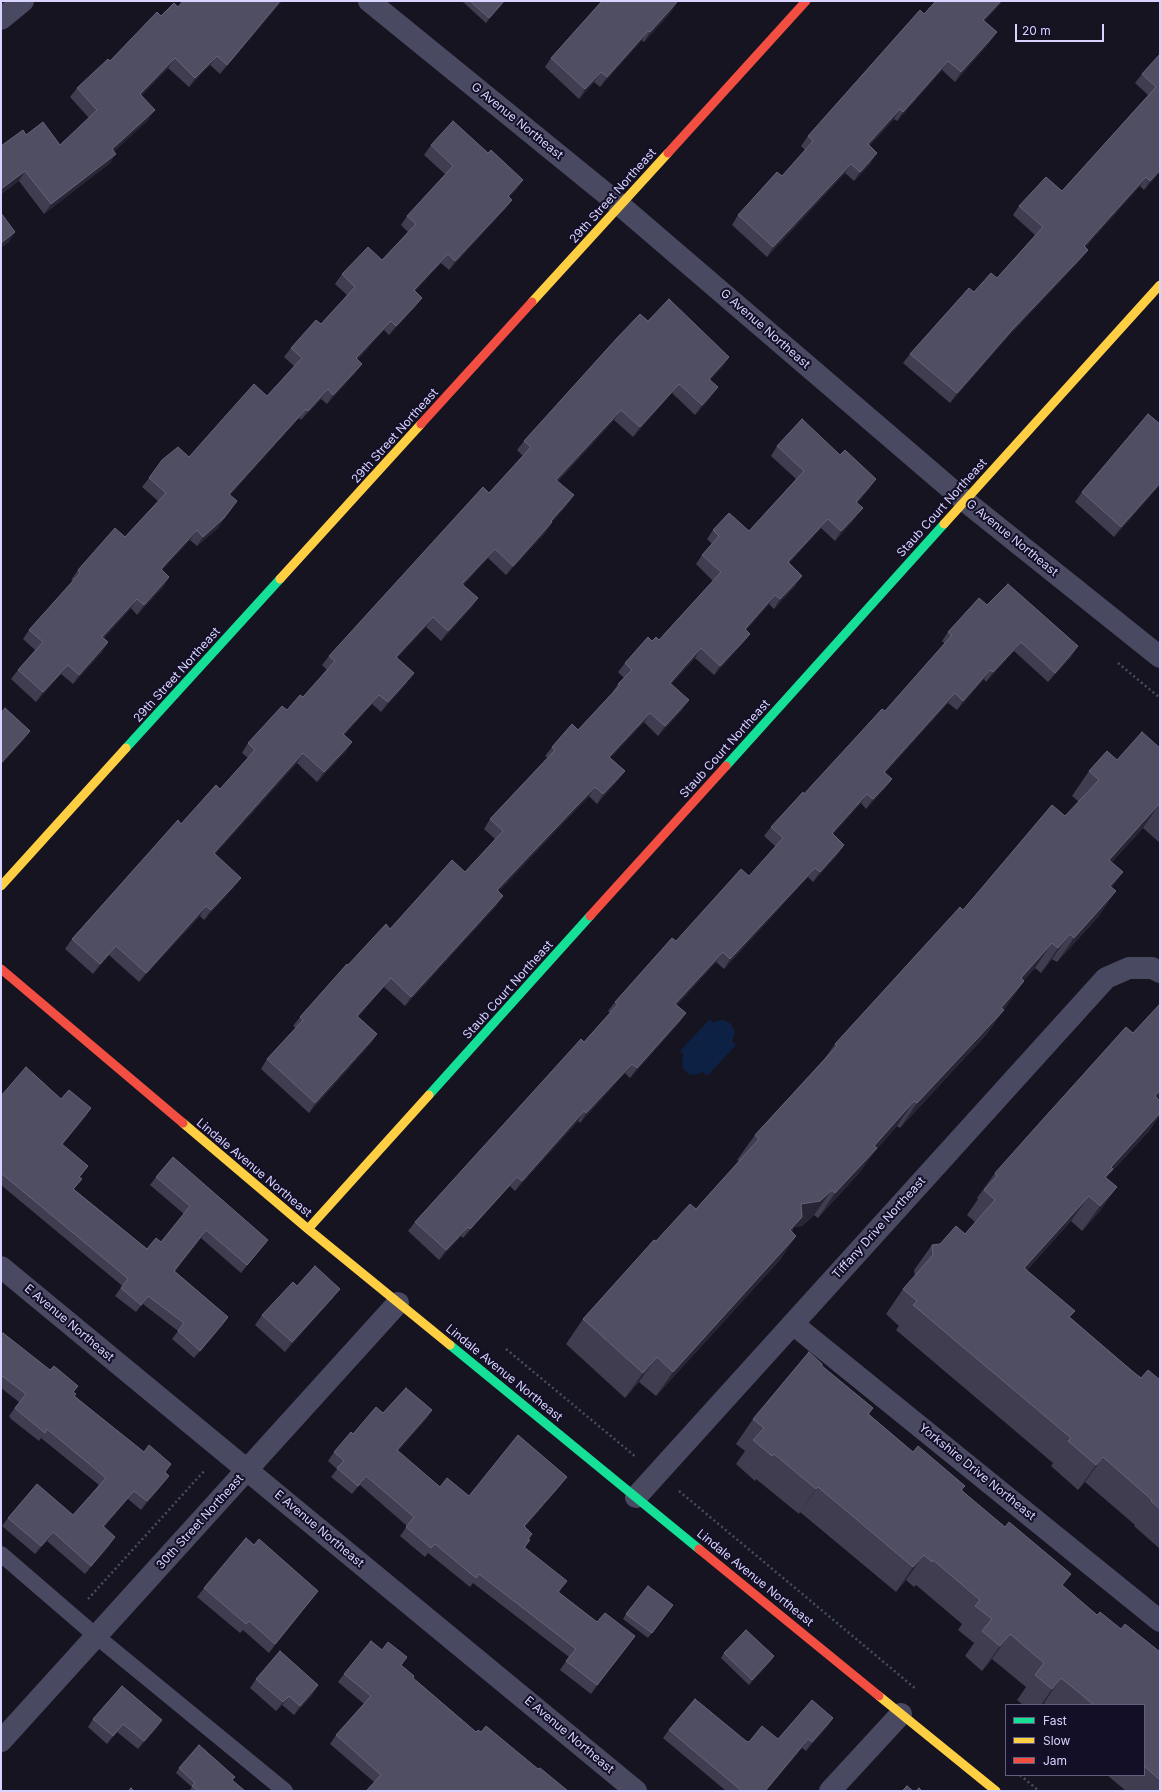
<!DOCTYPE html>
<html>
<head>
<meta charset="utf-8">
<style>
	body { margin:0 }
	#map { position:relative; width:1161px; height:1792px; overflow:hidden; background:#161421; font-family:Inter,sans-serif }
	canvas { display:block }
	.frame { position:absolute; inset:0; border:2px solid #d9d4ff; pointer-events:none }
	.legend { position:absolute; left:1005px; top:1704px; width:140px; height:72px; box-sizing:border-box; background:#130f26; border:1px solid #625e7d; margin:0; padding:5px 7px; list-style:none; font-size:12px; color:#d9d4ff }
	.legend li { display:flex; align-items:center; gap:8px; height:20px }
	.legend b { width:20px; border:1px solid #625e7d }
	.scale { position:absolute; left:1015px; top:24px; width:89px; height:18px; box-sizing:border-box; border:2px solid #d9d4ff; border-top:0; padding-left:5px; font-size:12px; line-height:14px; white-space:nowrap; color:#d9d4ff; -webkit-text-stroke:3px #130f26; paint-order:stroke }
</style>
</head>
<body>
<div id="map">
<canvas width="1161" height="1792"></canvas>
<div class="frame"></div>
<ul class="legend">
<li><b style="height:5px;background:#16e098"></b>Fast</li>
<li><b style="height:5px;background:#ffcf43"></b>Slow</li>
<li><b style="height:5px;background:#f24e42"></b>Jam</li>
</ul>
<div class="scale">20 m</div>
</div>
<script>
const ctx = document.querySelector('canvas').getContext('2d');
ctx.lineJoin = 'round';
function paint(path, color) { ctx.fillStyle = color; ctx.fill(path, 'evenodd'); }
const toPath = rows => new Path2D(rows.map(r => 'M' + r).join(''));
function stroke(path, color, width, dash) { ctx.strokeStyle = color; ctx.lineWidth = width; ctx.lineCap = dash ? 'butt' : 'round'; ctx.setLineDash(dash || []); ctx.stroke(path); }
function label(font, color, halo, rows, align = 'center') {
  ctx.font = font + ' Inter,sans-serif'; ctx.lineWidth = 4; ctx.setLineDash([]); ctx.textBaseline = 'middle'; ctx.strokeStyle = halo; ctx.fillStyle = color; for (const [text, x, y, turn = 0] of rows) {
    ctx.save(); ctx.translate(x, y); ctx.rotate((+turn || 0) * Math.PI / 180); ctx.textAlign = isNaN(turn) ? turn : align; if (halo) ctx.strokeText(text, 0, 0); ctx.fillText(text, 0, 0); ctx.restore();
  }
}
const water = toPath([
	[710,1019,714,1023,717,1021,724,1020,731,1024,735,1032,732,1041,736,1045,707,1076,703,1072,694,1075,689,1074,683,1068,682,1060,684,1055,680,1051]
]);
const path = toPath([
	[1118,663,1160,698],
	[506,1349,636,1457],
	[679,1491,916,1689],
	[88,1599,205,1470],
	[1020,1775,1039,1791]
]);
const lane = toPath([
	[1,1554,96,1636,285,1791]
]);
const street = toPath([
	[369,1,621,206,965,501,1160,657],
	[1,19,23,1],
	[1,1267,636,1791],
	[793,1324,1160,1621],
	[636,1497,1106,978,1129,968,1152,968,1160,972],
	[1,1741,398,1303],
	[830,1791,901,1714]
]);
const fast = toPath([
	[126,748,280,579],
	[726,766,944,524],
	[429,1095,590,916],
	[450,1345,699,1549]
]);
const slow = toPath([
	[532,302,668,153],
	[944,524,1160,285],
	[280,579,421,424],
	[1,886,126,748],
	[183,1123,308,1229,450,1345],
	[308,1229,429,1095],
	[879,1696,996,1791]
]);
const jam = toPath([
	[668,153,806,1],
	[421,424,532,302],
	[590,916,726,766],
	[1,969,183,1123],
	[699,1549,879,1696]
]);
const wall = toPath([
	[282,1,220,74,210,65,189,87,168,68,141,96,148,120,114,151,110,163,44,214,19,181,1,194,1,146,26,135,60,145,89,118,70,97,77,88,110,61,161,16,178,7],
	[463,1,505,1,486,23,463,2],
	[672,11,644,42,642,40,600,87,594,82,579,99,545,67,551,58],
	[924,14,985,21,990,42,955,82,942,70,897,121,894,119,869,146,871,163,854,181,845,173,767,257,732,225,738,215,782,176,805,150,801,146,808,136],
	[1160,54,1160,172,1144,190,1140,186,1085,247,1088,250,1081,259,1005,340,950,403,903,363,910,354,974,292,997,278,1035,235,1013,215,1019,206,1062,191,1148,95,1135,83,1142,74],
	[431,145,517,189,509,197,512,200,505,209,449,270,441,263,415,291,422,298,415,307,389,335,384,330,357,360,362,364,355,373,327,404,321,399,301,420,299,418,230,495,218,528,197,546,190,540,162,570,169,577,163,587,137,615,131,608,104,638,108,642,102,652,73,684,61,674,36,702,11,679,18,670,35,650,23,639,29,630,73,581,71,580,78,570,125,537,158,501,142,487,149,478,189,457,267,396,294,366,284,357,291,348,321,324,347,295,335,284,342,274,382,260,408,232,401,225,407,216,446,175,424,155],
	[648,321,729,357,722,367,710,380,711,397,695,415,672,393,633,437,614,420,558,481,567,505,552,522,546,532,506,575,488,558,463,585,478,598,471,608,441,641,426,627,397,658,407,683,381,712,372,704,344,735,352,742,345,752,317,782,297,763,215,854,234,887,204,920,200,916,139,982,109,955,93,974,65,949,72,939,181,824,220,789,248,758,242,753,248,743,287,710,303,697,327,670,322,665,329,656,489,493,523,456,517,450,524,441],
	[777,446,870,488,857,503,856,517,835,541,821,528,789,563,796,585,774,609,769,604,746,630,750,634,743,643,714,675,695,658,671,684,682,710,658,736,644,722,610,758,625,771,618,780,597,804,589,796,523,865,498,891,497,905,405,1006,384,987,358,1017,377,1034,371,1043,309,1113,261,1069,267,1059,296,1028,293,1026,300,1017,348,965,390,929,465,872,495,839,484,829,490,819,548,758,545,756,552,747,578,730,612,693,618,684,624,678,618,672,625,663,652,641,659,640,713,581,696,564,702,555,712,544,707,539,713,530,749,531,796,479,771,456],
	[1160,485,1114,537,1075,502,1082,492],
	[987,605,1072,656,1048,682,1014,651,986,682,984,679,957,710,948,703,885,773,892,779,885,788,866,809,861,803,833,834,844,845,838,854,813,882,808,877,724,969,716,962,677,1005,686,1013,679,1023,630,1078,625,1073,580,1123,578,1121,515,1191,510,1186,463,1238,461,1236,439,1260,408,1231,415,1222,584,1042,610,1013,608,1011,615,1002,676,941,749,876,776,847,764,836,771,827,804,794,885,711,945,644,942,641,948,632],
	[1160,748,1160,843,1143,828,1112,862,1112,887,1099,916,1057,962,1052,959,1041,973,1035,968,1024,980,1024,981,986,1035,900,1128,897,1126,875,1151,859,1173,818,1218,814,1215,802,1226,794,1227,792,1232,796,1236,779,1261,656,1396,639,1382,625,1398,566,1344,583,1319,656,1241,696,1209,739,1161,737,1160,755,1135,825,1058,835,1044,963,910,1065,816,1079,802,1072,796,1089,771,1117,760],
	[1160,1006,1160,1095,1157,1098,1160,1101,1160,1115,1149,1131,1106,1178,1117,1187,1099,1212,1082,1231,1071,1221,1027,1270,1070,1317,1131,1370,1141,1378,1160,1380,1160,1549,1134,1526,1135,1525,1085,1482,1078,1490,1051,1466,1053,1463,896,1330,899,1326,886,1314,903,1289,915,1276,914,1270,932,1245,940,1244,965,1234,975,1222,967,1215,978,1199,977,1198,995,1173],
	[1,1096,61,1099,91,1108,86,1116,62,1145,88,1166,80,1177,82,1179,74,1189,147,1249,161,1242,184,1214,150,1185,156,1177,262,1247,241,1273,201,1238,175,1271,228,1317,223,1325,194,1358,172,1339,178,1331,143,1304,136,1312,115,1296,122,1286,120,1284,1,1185],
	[297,1286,333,1298,285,1352,255,1325,262,1315],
	[1,1335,50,1370,78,1386,73,1393,75,1396,165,1473,163,1484,141,1510,128,1499,104,1527,110,1545,85,1574,47,1541,35,1554,2,1526,8,1518,73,1515,99,1485,41,1438,39,1441,11,1419,9,1416,19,1402,1,1388],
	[822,1366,873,1408,869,1414,913,1452,965,1486,962,1490,1063,1586,1097,1615,1160,1652,1160,1791,1126,1791,1107,1775,1144,1775,1144,1705,1046,1705,1044,1703,1042,1705,1023,1705,1017,1700,1026,1687,992,1659,982,1671,965,1656,974,1643,958,1630,962,1624,916,1585,914,1587,906,1580,896,1592,800,1512,799,1514,756,1479,755,1481,736,1464,745,1451,736,1444,753,1419],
	[432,1410,426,1419,398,1451,440,1487,469,1496,561,1485,525,1527,529,1539,530,1540,525,1548,561,1589,559,1592,597,1622,635,1636,591,1694,560,1670,569,1657,473,1583,470,1587,428,1553,425,1557,400,1536,407,1526,360,1485,352,1494,331,1477,337,1469,328,1461,334,1452,353,1434,383,1413],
	[254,1545,318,1591,312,1599,269,1653,243,1630,240,1633,197,1597,204,1588],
	[673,1605,648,1638,623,1619,626,1614],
	[724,1653,774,1656,771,1661,749,1685,721,1658],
	[407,1657,401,1665,413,1678,476,1732,481,1732,538,1769,568,1791,374,1782,330,1744,336,1735,364,1704,338,1682,344,1674],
	[256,1679,318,1685,312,1695,294,1715,282,1705,276,1711,250,1688],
	[833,1718,827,1727,806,1751,802,1748,766,1791,726,1791,663,1738,669,1730,746,1741,749,1742,778,1739],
	[93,1719,162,1720,156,1729,138,1749,117,1732,107,1744,88,1727],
	[179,1768,232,1781,245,1791,189,1791,192,1787,176,1773]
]);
const shadedWall = toPath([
	[280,1,282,1,220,74,227,65],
	[504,1,505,1,486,23,489,18],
	[678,1,672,11,644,42,650,32],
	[1001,1,1003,1,977,30,983,20],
	[648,31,642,40,600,87,607,77],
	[997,32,990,42,955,82,961,72],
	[217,56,210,65,189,87,195,78],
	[175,58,168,68,133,104,140,94],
	[948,61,942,70,897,121,903,112],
	[601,72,594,82,579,99,585,89],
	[900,109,894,119,861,154,868,144],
	[155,110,148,120,106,159,112,149],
	[877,153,871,163,854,181,860,172],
	[116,154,110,163,44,214,51,204],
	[851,164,845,173,767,257,773,247],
	[1160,170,1160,172,1144,190,1150,181],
	[25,171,19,181,1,194,1,189],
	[1146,177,1140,186,1078,256,1084,246],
	[523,180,517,189,502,205,508,196],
	[512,200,505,209,449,270,455,261],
	[15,232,9,242,1,248,1,243],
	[1088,250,1081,259,1005,340,950,403,957,393,1012,330],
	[448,254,441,263,407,300,414,290],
	[422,298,415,307,389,335,396,326],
	[391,321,384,330,349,368,356,358],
	[729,357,722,367,702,388,709,379],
	[362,364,355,373,327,404,333,395],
	[679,384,672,393,633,437,640,427],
	[718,387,711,397,695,415,702,405],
	[328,389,321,399,301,420,308,411],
	[306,409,299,418,222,503,229,494],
	[621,410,614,420,550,489,556,480],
	[876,479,870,488,849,511,856,502],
	[1160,483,1160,485,1114,537,1121,527],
	[574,495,567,505,544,531,551,521],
	[237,501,218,528,197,546,203,537],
	[863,508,856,517,835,541,841,531],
	[828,519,821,528,781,572,788,562],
	[552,522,546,532,506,575,513,566],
	[197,530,190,540,154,579,161,569],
	[495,549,488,558,456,594,462,584],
	[802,576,796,585,774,609,780,599],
	[169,577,163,587,137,615,144,605],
	[775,595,769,604,738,638,745,629],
	[478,598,471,608,441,641,448,631],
	[137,599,131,608,96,647,102,637],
	[433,617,426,627,389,667,396,657],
	[750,634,743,643,714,675,720,666],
	[108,642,102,652,73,684,79,675],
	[1021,642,1014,651,986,682,993,672],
	[1078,646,1072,656,1048,682,1055,673],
	[701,648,695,658,663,692,670,683],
	[68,665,61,674,36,702,43,692],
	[990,670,984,679,957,710,963,701],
	[414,673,407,683,381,712,388,702],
	[955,693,948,703,878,781,884,772],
	[379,695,372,704,337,744,343,734],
	[689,700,682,710,658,736,665,726],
	[650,713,644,722,603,766,609,757],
	[30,731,24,740,1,765,1,763],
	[352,742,345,752,317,782,324,772],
	[303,753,297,763,207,863,214,853],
	[625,771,618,780,597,804,603,794],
	[892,779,885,788,866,809,873,799],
	[595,787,589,796,491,900,497,890],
	[867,794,861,803,825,843,832,833],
	[1160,803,1143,828,1091,885,1109,860],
	[844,845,838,854,813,882,820,872],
	[815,868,808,877,724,969,730,959],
	[1123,872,1105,897,1110,886],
	[241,878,234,887,204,920,211,910],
	[1116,891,1099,916,1057,962,1074,938],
	[503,896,497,905,405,1006,411,997],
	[206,906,200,916,139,982,146,973],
	[1070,934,1052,959,1041,973,1058,948],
	[1052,943,1035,968,1003,1003,1021,978],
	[116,946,109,955,93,974,100,964],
	[723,952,716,962,669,1014,675,1004],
	[391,978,384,987,351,1025,357,1016],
	[1024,981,986,1035,900,1128,917,1103],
	[686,1013,679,1023,630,1078,637,1068],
	[377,1034,371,1043,309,1113,315,1103],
	[632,1064,625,1073,580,1123,586,1113],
	[1160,1090,1160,1095,1137,1121,1155,1096],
	[914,1101,897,1126,875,1151,859,1173,818,1218,835,1193,874,1146],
	[91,1108,86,1116,56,1152,62,1144],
	[584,1111,578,1121,515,1191,522,1181],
	[1160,1113,1160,1115,1149,1131,1107,1177,1096,1194,1111,1167],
	[517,1177,510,1186,463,1238,470,1229],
	[1117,1187,1099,1212,1082,1231,1100,1206],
	[832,1190,814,1215,802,1226,794,1227,785,1241,801,1204],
	[1089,1196,1071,1221,1007,1292,1024,1268],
	[468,1227,461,1236,439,1260,446,1250],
	[206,1230,201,1238,169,1279,174,1271],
	[796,1236,779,1261,656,1396,673,1372],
	[340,1289,333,1298,285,1352,292,1342],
	[148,1296,143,1304,136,1312,141,1305],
	[228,1317,223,1325,194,1358,200,1351],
	[657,1357,639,1382,625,1398,643,1373],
	[432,1410,426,1419,391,1459,397,1450],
	[1103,1457,1085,1482,1078,1490,1096,1465],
	[169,1476,163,1484,141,1510,147,1501],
	[366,1476,360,1485,352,1494,358,1486],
	[567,1477,561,1485,518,1535,524,1526],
	[818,1487,799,1514,816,1489],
	[134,1491,128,1499,97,1534,103,1526],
	[53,1532,47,1541,35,1554,41,1546],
	[115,1537,110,1545,85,1574,91,1566],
	[924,1555,906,1580,896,1592,913,1567],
	[1071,1574,1054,1599,1062,1585],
	[318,1591,312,1599,269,1653,275,1644],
	[1010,1634,992,1659,982,1671,1000,1646],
	[635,1636,629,1645,591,1694,597,1685],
	[774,1656,771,1661,749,1685,752,1680],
	[1061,1678,1044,1703,1042,1705,1041,1705,1052,1689],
	[318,1685,312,1695,294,1715,300,1706],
	[289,1696,282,1705,276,1711,283,1702],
	[833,1718,827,1727,806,1751,812,1742],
	[162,1720,156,1729,138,1749,144,1741],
	[123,1724,117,1732,107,1744,113,1736],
	[808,1739,802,1748,766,1791,765,1791]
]);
const building = toPath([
	[183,1,280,1,227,65,217,56,195,78,175,58,140,94,155,110,112,149,116,154,51,204,25,171,1,189,1,146,23,130,26,135,43,122,60,145,97,110,77,88,108,59,110,61,157,12,161,16,174,3,178,7,183,1],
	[470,1,504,1,489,18,470,1],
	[602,1,678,1,650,32,648,31,607,77,601,72,585,89,551,58,602,1],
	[936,1,1001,1,983,20,997,32,961,72,948,61,903,112,900,109,868,144,877,153,860,172,851,164,773,247,738,215,777,172,782,176,813,141,808,136,920,10,924,14,936,1],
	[1160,54,1160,170,1150,181,1146,177,1084,246,1088,250,1012,330,957,393,910,354,969,288,974,292,991,273,997,278,1043,227,1019,206,1046,177,1062,191,1156,87,1142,74,1160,54],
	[453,121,488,153,491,150,523,180,508,196,512,200,455,261,448,254,414,290,422,298,396,326,391,321,356,358,362,364,333,395,328,389,308,411,306,409,229,494,237,501,224,518,203,537,197,530,161,569,169,577,144,605,137,599,102,637,108,642,79,675,68,665,43,692,18,670,43,642,29,630,80,573,78,570,115,528,125,537,166,493,149,478,162,460,178,447,189,457,254,384,267,396,302,358,291,348,316,320,321,324,355,287,342,274,368,247,382,260,416,224,407,216,453,166,431,145,453,121],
	[1,213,15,232,1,243,1,213],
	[669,299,729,357,709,379,718,387,702,405,679,384,640,427,621,410,556,480,574,495,551,521,552,522,513,566,495,549,462,584,478,598,448,631,433,617,396,657,414,673,388,702,379,695,343,734,352,742,324,772,303,753,214,853,241,878,211,910,206,906,146,973,116,946,100,964,72,939,178,820,181,824,216,785,220,789,255,750,248,743,282,706,287,710,300,695,303,697,335,661,329,656,483,487,489,493,531,447,524,441,617,338,640,314,648,321,669,299],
	[1148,414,1160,424,1160,483,1121,527,1082,492,1148,414],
	[802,419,840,455,845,450,876,479,856,502,863,508,841,531,828,519,788,562,802,576,780,599,775,595,745,629,750,634,720,666,701,648,670,683,689,700,665,726,650,713,609,757,625,771,603,794,595,787,529,856,497,890,503,896,411,997,391,978,357,1016,377,1034,315,1103,267,1059,303,1020,300,1017,347,964,348,965,386,924,390,929,452,860,465,872,503,831,490,819,555,750,552,747,572,724,578,730,620,685,618,684,632,670,625,663,648,637,652,641,656,637,659,640,721,572,702,555,719,536,713,530,729,513,749,531,804,471,777,446,802,419],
	[1008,584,1078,646,1055,673,1021,642,993,672,990,670,963,701,955,693,884,772,892,779,873,799,867,794,832,833,844,845,820,872,815,868,730,959,723,952,675,1004,686,1013,637,1068,632,1064,586,1113,584,1111,522,1181,517,1177,470,1229,468,1227,446,1250,415,1222,581,1039,584,1042,618,1004,615,1002,672,938,676,941,741,869,749,876,783,838,771,827,803,792,804,794,882,709,885,711,952,635,948,632,979,598,987,605,1008,584],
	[5,708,30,731,1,763,1,713,5,708],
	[1142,732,1160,748,1160,803,1109,860,1123,872,1110,886,1116,891,1074,938,1070,934,1058,948,1052,943,1021,978,1024,981,1001,1008,1004,1010,917,1103,914,1101,874,1146,877,1148,835,1193,832,1190,820,1201,801,1204,802,1217,790,1230,796,1236,673,1372,657,1357,643,1373,583,1319,654,1240,656,1241,690,1204,696,1209,759,1139,755,1135,837,1046,835,1044,960,907,963,910,1052,805,1065,816,1099,780,1089,771,1107,751,1117,760,1142,732],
	[1159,1005,1160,1006,1160,1090,1155,1096,1160,1101,1160,1113,1111,1167,1113,1169,1105,1177,1117,1187,1100,1206,1089,1196,1024,1268,1075,1311,1069,1317,1131,1370,1141,1378,1148,1370,1160,1380,1160,1509,1151,1501,1152,1500,1103,1457,1096,1465,1068,1441,1071,1438,913,1305,917,1301,903,1289,933,1255,932,1245,940,1244,956,1226,965,1234,995,1200,984,1190,997,1176,995,1173,1036,1127,1126,1027,1133,1033,1159,1005],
	[26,1067,61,1099,69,1090,91,1108,62,1144,88,1166,79,1177,82,1179,73,1189,147,1249,156,1238,161,1242,190,1206,156,1177,173,1157,268,1240,247,1265,206,1230,174,1271,228,1317,200,1351,178,1331,184,1323,148,1296,141,1305,121,1288,128,1279,125,1276,1,1173,1,1096,26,1067],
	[315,1266,340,1289,292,1342,262,1315,293,1282,297,1286,315,1266],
	[3,1333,50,1370,54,1366,78,1386,73,1392,76,1394,74,1396,144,1452,149,1445,171,1464,165,1472,169,1476,147,1501,134,1491,103,1526,115,1537,91,1566,53,1532,41,1546,8,1518,37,1484,73,1515,106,1478,47,1429,45,1433,17,1410,15,1408,26,1394,1,1375,1,1335,3,1333],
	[809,1352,822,1364,822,1366,873,1408,868,1414,913,1452,918,1446,965,1486,961,1490,1005,1527,1009,1522,1071,1574,1062,1585,1097,1615,1100,1612,1121,1629,1125,1624,1160,1652,1160,1780,1144,1766,1144,1705,1094,1705,1061,1678,1052,1689,1035,1675,1044,1663,1010,1634,1000,1646,982,1631,992,1619,975,1606,980,1600,933,1560,932,1562,924,1555,913,1567,818,1487,816,1489,774,1454,772,1456,753,1440,764,1428,753,1419,809,1352],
	[406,1388,432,1410,397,1450,440,1487,447,1478,469,1496,518,1435,567,1477,524,1526,532,1534,528,1539,530,1540,524,1547,567,1581,558,1592,597,1622,605,1613,635,1636,597,1685,566,1661,576,1649,479,1574,476,1578,435,1544,431,1548,406,1527,414,1517,366,1476,358,1486,337,1468,344,1461,334,1452,351,1432,353,1434,376,1407,383,1413,406,1388],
	[246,1538,254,1545,259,1539,318,1591,275,1644,249,1621,246,1624,204,1588,246,1538],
	[648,1586,673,1605,652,1633,626,1614,648,1586],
	[746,1630,774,1656,752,1680,724,1653,746,1630],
	[371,1641,382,1650,388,1642,407,1657,401,1665,414,1676,413,1678,476,1732,478,1730,481,1732,486,1726,538,1769,540,1768,568,1791,366,1791,381,1775,336,1735,371,1696,344,1674,371,1641],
	[280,1651,318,1685,300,1706,289,1696,283,1702,256,1679,280,1651],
	[122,1686,162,1720,144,1741,123,1724,113,1736,93,1719,122,1686],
	[695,1699,746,1741,749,1742,762,1726,778,1739,812,1700,833,1718,812,1742,808,1739,765,1791,742,1791,669,1730,695,1699],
	[199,1745,235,1777,232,1780,245,1791,198,1791,192,1786,195,1783,179,1768,199,1745],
	[907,1786,913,1791,902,1791,907,1786],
	[131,1788,134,1791,128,1791,131,1788],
	[919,1788,922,1791,916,1791,919,1788]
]);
const streetNames = [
	["G Avenue Northeast",517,121,39],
	["29th Street Northeast",613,196,-48],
	["G Avenue Northeast",765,329,41],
	["29th Street Northeast",395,436,-48],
	["Staub Court Northeast",942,508,-48],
	["G Avenue Northeast",1012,538,39],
	["29th Street Northeast",177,675,-48],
	["Staub Court Northeast",725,749,-48],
	["Staub Court Northeast",508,990,-48],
	["Lindale Avenue Northeast",254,1168,40],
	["Tiffany Drive Northeast",879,1228,-48],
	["E Avenue Northeast",69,1323,40],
	["Lindale Avenue Northeast",504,1373,39],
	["Yorkshire Drive Northeast",977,1472,39],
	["30th Street Northeast",200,1522,-48],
	["E Avenue Northeast",319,1529,40],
	["Lindale Avenue Northeast",755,1578,39],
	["E Avenue Northeast",569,1735,40]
];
paint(water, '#0d2144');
stroke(path, '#44505f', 2.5, [2, 3]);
stroke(lane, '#4a4962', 16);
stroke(street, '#4a4962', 22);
stroke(fast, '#16e098', 9);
stroke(slow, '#ffcf43', 9);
stroke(jam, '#f24e42', 9);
paint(wall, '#403d50');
paint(shadedWall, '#282635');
paint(building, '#504e63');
stroke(building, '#66637b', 1);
label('12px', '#d9d4ff', '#130f26', streetNames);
</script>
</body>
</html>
